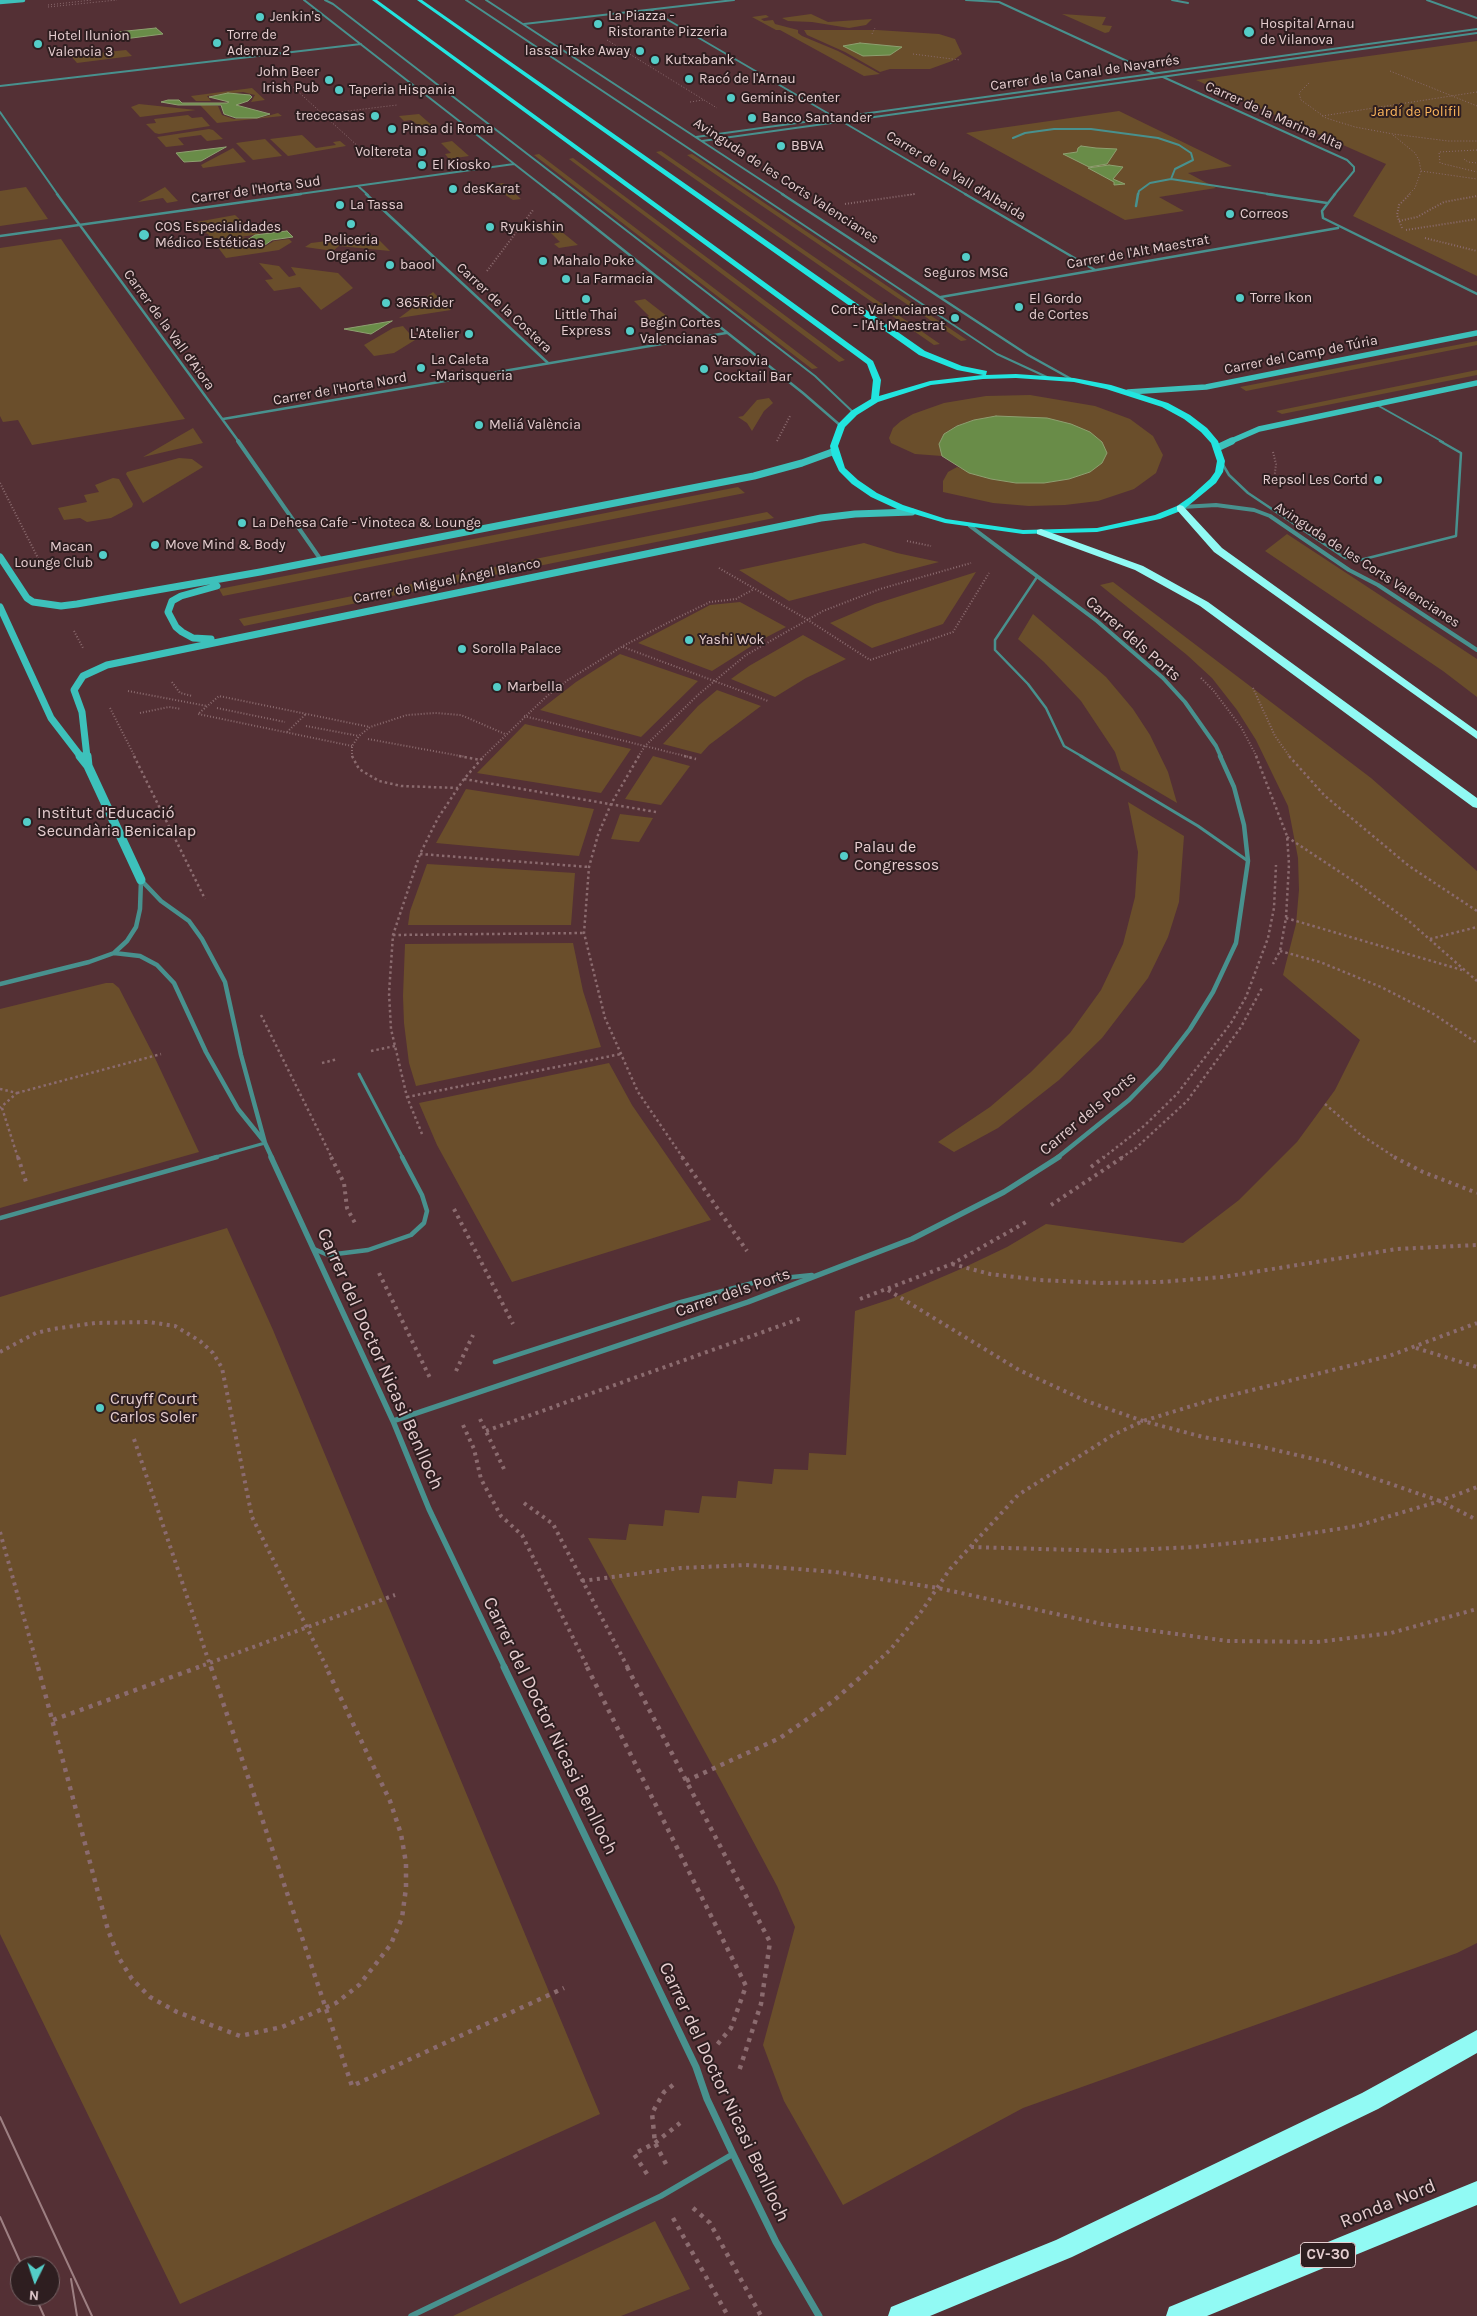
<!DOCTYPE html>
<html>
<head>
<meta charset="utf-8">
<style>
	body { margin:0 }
	#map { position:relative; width:1477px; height:2316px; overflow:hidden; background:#543035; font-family:Karla,sans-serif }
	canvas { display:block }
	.north { position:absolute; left:10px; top:2256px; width:50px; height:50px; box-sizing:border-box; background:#2e1e20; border:1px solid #776466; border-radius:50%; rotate:184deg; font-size:14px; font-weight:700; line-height:20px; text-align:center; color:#e5cdcf }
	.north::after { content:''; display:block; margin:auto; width:18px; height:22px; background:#54cdc8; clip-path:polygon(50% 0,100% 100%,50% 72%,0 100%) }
</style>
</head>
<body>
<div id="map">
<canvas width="1477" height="2316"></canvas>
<div class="north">N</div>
</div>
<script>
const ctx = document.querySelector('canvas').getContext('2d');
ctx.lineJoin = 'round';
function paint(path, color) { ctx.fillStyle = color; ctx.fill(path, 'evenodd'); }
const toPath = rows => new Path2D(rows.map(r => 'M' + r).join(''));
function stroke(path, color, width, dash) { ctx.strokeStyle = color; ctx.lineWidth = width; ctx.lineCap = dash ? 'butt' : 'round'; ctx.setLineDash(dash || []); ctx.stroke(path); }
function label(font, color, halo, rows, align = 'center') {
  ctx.font = font + ' Karla,sans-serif'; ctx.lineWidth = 4; ctx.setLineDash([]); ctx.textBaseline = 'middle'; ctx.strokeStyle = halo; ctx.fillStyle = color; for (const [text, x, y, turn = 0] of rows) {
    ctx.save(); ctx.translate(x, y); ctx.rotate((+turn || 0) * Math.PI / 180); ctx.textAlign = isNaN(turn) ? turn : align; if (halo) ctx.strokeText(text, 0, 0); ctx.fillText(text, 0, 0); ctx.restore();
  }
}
const green = toPath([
	[811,14,828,22,872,19,866,25,849,28,812,22,788,21,782,18],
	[1062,14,1106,17,1102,25,1112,26,1109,32,1105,33],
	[766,15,769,17,761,19,764,21,773,20,775,24,798,30,798,33,802,36,838,51,880,74,864,76,780,30,776,30,752,17],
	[804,30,877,30,939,34,955,39,962,54,952,61,930,69,890,69,880,72,845,52,807,35],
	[1477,41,1477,276,1353,216,1386,164,1196,80],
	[126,50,132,56,77,63,71,56],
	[252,88,265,100,251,102,255,95,243,92,207,96,211,101,196,101,191,96],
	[139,104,196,110,140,117,131,107],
	[200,105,218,106,222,115,234,119,260,118,278,113,282,116,217,123],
	[1119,111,1232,166,1188,173,1216,188,1159,197,1184,211,1125,220,966,133],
	[419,114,435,128,425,130,411,120,404,121,399,116],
	[188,115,192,118,202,117,210,126,159,134,155,133,146,124,156,123,154,119],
	[209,129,213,130,223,139,207,141,201,135,178,138,184,145,166,147,157,137],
	[302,135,316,148,336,145,333,142,340,141,346,146,288,156,270,139],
	[265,139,282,156,253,160,236,143],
	[452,141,469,156,449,159,445,154,451,153,441,143],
	[233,148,246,162,203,168,201,165],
	[661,151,940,344,934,345,656,152],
	[539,154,818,368,812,369,534,155],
	[692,154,967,340,961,341,687,155],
	[573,158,845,360,839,362,569,159],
	[503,183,521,199,513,200,498,190,489,191,484,186],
	[26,187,48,219,0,226,0,191],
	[165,187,178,201,167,203,163,198,138,202],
	[235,215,249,228,260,234,240,237,247,238,242,243,266,246,274,241,289,239,292,242,279,250,226,258,208,234,197,230,191,223],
	[557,228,578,245,559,248,554,244,560,242,547,229],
	[374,235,390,251,339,246,333,251,305,247,311,243],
	[61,239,185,419,32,445,18,420,3,422,0,416,0,248],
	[259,263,279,266,289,277,296,275,291,267,338,273,353,288,321,310,300,287,274,291,265,280,273,279],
	[433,292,451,310,399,318,419,303],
	[645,299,672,320,650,324,643,318,649,316,634,301],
	[403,326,415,340,394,353,374,356,364,345,393,328],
	[1477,341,1477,345,1246,391,1240,387],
	[1477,370,1477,375,1282,414,1276,411],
	[1030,395,1095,406,1130,419,1153,436,1163,455,1156,473,1134,489,1098,501,1065,505,1029,506,993,503,943,492,943,481,948,472,957,467,991,479,1016,483,1044,483,1069,479,996,416,974,420,956,426,944,434,939,444,942,456,915,454,891,443,889,438,893,428,901,421,913,414,944,403,986,396],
	[769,398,773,403,764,411,752,431,747,423,738,417,743,416,757,400],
	[193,428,203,443,143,457,179,436],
	[179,458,192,459,203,467,143,503,126,474,127,472],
	[113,478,119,479,133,504,132,507,111,518,87,522,80,518,64,520,58,508,87,502,84,495,99,492,95,485],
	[738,487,745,493,223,596,219,589],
	[767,512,774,518,244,626,239,619],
	[1287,534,1477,659,1477,697,1443,671,1265,551],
	[864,543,897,553,939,562,789,601,739,570],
	[976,572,943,624,872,648,830,623,875,604],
	[1113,582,1371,778,1477,871,1477,1943,1457,1953,1023,2108,843,2205,784,2101,763,2045,795,1927,777,1886,722,1783,588,1538,626,1540,629,1524,663,1526,665,1510,699,1513,702,1496,736,1498,738,1481,772,1484,774,1469,808,1470,809,1453,846,1455,855,1311,891,1299,963,1268,1007,1247,1046,1224,1183,1243,1239,1200,1297,1142,1335,1090,1360,1040,1283,975,1296,924,1299,890,1298,858,1288,806,1256,740,1237,710,1212,678,1187,655,1100,585],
	[740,602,786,627,761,640,712,671,638,643,710,605],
	[1033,614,1106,677,1133,709,1150,735,1168,772,1177,803,1121,770,1115,752,1081,701,1044,662,1018,639],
	[803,635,846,659,806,678,775,697,731,679,749,666],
	[620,654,698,681,641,737,540,710,576,682],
	[717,690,761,706,709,745,701,754,663,744,698,706],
	[525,724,631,749,601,793,477,773],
	[653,756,690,766,661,805,625,799],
	[466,789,594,809,579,856,436,843],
	[1128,802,1184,836,1179,902,1168,937,1148,978,1102,1038,1059,1080,998,1128,954,1152,938,1142,990,1107,1031,1072,1070,1033,1101,990,1123,944,1135,897,1138,852],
	[620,814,653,818,639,842,611,839],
	[427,864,575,873,571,925,408,925,410,911],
	[573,943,583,991,601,1047,416,1086,409,1063,404,1023,403,996,405,944],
	[106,983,113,983,119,988,154,1056,199,1152,0,1208,0,1009],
	[609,1063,632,1105,711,1220,512,1282,437,1145,419,1103],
	[227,1228,273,1330,600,2114,180,2304,0,1934,0,1297],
	[655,2221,690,2289,621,2316,453,2316]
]);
const water = toPath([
	[156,28,163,34,124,39,117,32,156,28],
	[860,43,902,47,890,55,863,56,843,46,860,43],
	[228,93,250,95,252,97,248,101,236,105,270,114,257,118,236,118,224,114,221,105,178,105,161,102,168,100,179,100,182,103,227,103,229,102,209,97,228,93],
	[1081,146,1096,148,1117,149,1107,164,1089,167,1063,154,1077,152,1078,148,1081,146],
	[226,147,201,161,184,162,176,153,226,147],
	[1109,165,1123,167,1113,179,1125,184,1114,185,1114,182,1088,168,1109,165],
	[287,231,293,237,272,240,265,245,244,242,255,235,287,231],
	[392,321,371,334,344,329,392,321],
	[996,416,1047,418,1071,424,1090,432,1102,442,1107,453,1102,463,1090,472,1069,479,1044,483,1016,483,991,479,969,473,942,456,939,444,944,434,957,426,974,420,996,416]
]);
const pathFar4 = toPath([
	[48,5,92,0],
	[48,7,117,0],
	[872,34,875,28],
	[607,40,717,108],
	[913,54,960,60],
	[1390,71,1477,106],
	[282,77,372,159],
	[1309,83,1299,93,1301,100,1326,118,1355,127,1393,134,1448,141,1477,141],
	[690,102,703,100],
	[315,115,397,105],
	[1322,116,1477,92],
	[1393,135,1415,153,1419,160,1421,171,1415,188,1408,195],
	[1477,150,1439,152,1440,163,1477,172],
	[1464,159,1468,162,1477,163],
	[1421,171,1477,179],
	[908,195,915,194]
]);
const pathFar3 = toPath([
	[845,204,915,194],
	[1399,221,1417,217,1444,202,1477,196],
	[1402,228,1397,215,1399,205,1410,194],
	[1406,230,1477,219],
	[1425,238,1477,251],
	[487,271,533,210],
	[777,441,790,416],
	[1273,452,1276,464,1274,480],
	[0,483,44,570],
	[907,541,931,546],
	[719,568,808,620,870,660,953,632,989,573],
	[74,631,83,648],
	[623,647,768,701],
	[1201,678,1213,690,1241,727,1257,757],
	[172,682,180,693,192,696],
	[1253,688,1275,736,1290,757],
	[128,691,207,706],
	[110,708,135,757],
	[217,708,285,722],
	[140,713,169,707,181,709],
	[524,716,689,757],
	[306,726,359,736],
	[287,732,306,714],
	[368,739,466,757],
	[352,746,198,714,219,696,370,727],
	[352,757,352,746,359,736,370,727,407,715,435,713,461,715,505,734],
	[483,757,547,696,568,680,623,646,679,617,710,602,736,599,754,589],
	[638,757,645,746,699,694,746,655,823,611,880,589,971,563]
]);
const pathFar2 = toPath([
	[134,756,205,899],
	[352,756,359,769,379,781,401,786,458,788],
	[459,756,480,760],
	[639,756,611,804,598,835,589,867,584,933,605,1018,638,1092,683,1158],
	[684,756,696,759],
	[1256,756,1287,836,1289,864,1286,918,1280,951,1273,964],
	[1289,756,1325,796,1409,866,1477,911],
	[464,779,656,812],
	[1287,837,1358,884,1410,922,1477,981],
	[420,854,589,867],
	[1286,918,1462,970],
	[393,935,584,933],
	[1430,939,1477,927],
	[1280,951,1320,962,1381,987,1432,1013,1477,1043],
	[261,1015,332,1158],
	[371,1051,395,1046],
	[322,1063,338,1059],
	[0,1089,17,1093,0,1108],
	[17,1093,161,1054],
	[407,1097,621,1054],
	[1325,1104,1361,1135,1396,1158],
	[2,1108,18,1158],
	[422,1134,407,1097,391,1029,389,993,393,935,420,854,438,818,464,779,484,756],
	[1103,1158,1144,1126,1177,1094,1231,1023,1246,997,1268,938,1274,908,1276,865],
	[1121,1158,1136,1148,1187,1101,1241,1027,1263,986]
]);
const pathFar1 = toPath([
	[18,1157,27,1185],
	[331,1157,344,1183,347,1208,356,1225],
	[682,1157,747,1251],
	[1394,1157,1423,1172,1477,1193],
	[1091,1167,1104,1157],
	[1051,1205,1123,1157],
	[454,1209,513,1324],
	[952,1264,990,1274,1040,1280,1101,1283,1160,1282,1223,1277,1397,1249,1477,1245],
	[379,1273,431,1380],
	[888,1290,1019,1370,1086,1401,1143,1421,1203,1437,1258,1446,1327,1462,1440,1501,1477,1520],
	[860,1299,952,1264,1028,1221],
	[1416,1348,1477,1367],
	[0,1352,36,1333,53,1329,95,1323,149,1322,175,1326,200,1341,213,1353,222,1368,252,1517,327,1668],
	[456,1371,473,1335],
	[480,1419,504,1469],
	[463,1425,474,1449,481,1479,501,1516,522,1535,588,1668],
	[486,1431,802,1318],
	[134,1439,211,1668],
	[524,1503,553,1524,628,1668],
	[0,1532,38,1668],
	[971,1547,1112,1551,1194,1547,1274,1539,1357,1526,1440,1501,1477,1487],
	[582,1581,681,1568,746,1565,835,1572,938,1588,1102,1624,1228,1641,1317,1642,1391,1633,1477,1609],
	[196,1668,395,1595],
	[870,1668,890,1650,921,1612,950,1569,1018,1495,1113,1435,1143,1421,1208,1401,1389,1356,1477,1323]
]);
const path = toPath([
	[38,1667,108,1930,119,1958,132,1979,150,1997,177,2012,240,2036,282,2027,336,2003,359,1985,375,1965,391,1944,402,1918,406,1888,406,1863,401,1834,390,1801,326,1667],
	[211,1667,352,2086,564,1988],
	[587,1667,746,1986,731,2028,716,2046],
	[627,1667,770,1942,761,2004,739,2071],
	[53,1720,199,1667],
	[686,1781,780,1738,832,1702,872,1667],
	[666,2164,655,2143,652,2113,664,2092,673,2085],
	[647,2174,634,2154,655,2143,680,2123],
	[693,2208,710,2223,761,2316],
	[673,2218,728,2316]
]);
const laneFar4 = toPath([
	[325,0,333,4,815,376,854,413],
	[466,0,997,354,1049,378],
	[1172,0,1188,3],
	[1377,405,1443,442]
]);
const laneFar3 = toPath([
	[1222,463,1229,475,1248,493,1345,558,1360,560,1456,536,1461,453,1440,441],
	[1037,577,995,640,995,650,1028,684,1046,708,1064,746,1083,757]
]);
const laneFar2 = toPath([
	[1081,756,1198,826,1248,861],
	[359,1074,403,1158],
	[212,1158,265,1143]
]);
const laneFar1 = toPath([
	[0,1218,217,1157],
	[314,1249,328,1255,368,1250,411,1235,424,1223,427,1211,422,1195,402,1157],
	[495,1362,681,1302,764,1280,812,1275]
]);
const lane = toPath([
	[411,2316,661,2196,733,2154]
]);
const streetFar5 = toPath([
	[304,0,554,195],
	[486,0,784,195],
	[966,0,999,2,1153,73],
	[1427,0,1477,18],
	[651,10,836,118],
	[524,24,734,0],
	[1163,77,1347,160,1354,167,1354,171,1334,195],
	[0,86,361,44],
	[0,112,58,195],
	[843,122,967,195],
	[696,137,1477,29],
	[1013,138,1025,133,1054,129,1091,129,1158,138,1179,145,1191,153,1193,160,1175,169,1171,179,1150,183,1139,191,1138,195],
	[702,141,1477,33],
	[1171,179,1275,195],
	[358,186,368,195],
	[292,195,514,164]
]);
const streetFar4 = toPath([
	[57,194,239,442],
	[366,194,548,363],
	[553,194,803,393,841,426],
	[782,194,1028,355,1073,380],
	[965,194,1095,270],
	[1267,194,1327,203],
	[1335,194,1322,211,1323,218,1477,294],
	[1136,206,1138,194],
	[0,236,301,194],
	[941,297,1338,228],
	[223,419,726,333]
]);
const streetFar3 = toPath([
	[238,441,321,560],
	[1182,507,1216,505,1254,510,1270,516,1349,570,1378,585,1477,650],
	[970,526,1097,621,1163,678,1185,702,1216,746,1221,757]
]);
const streetFar2 = toPath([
	[141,880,161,901,189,921,202,939,225,982,241,1055,265,1143,272,1158],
	[114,953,140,956,157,965,174,983,206,1052,238,1109,263,1140],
	[0,984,89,962,114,953,127,941,136,927,140,909,141,880],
	[1057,1158,1129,1100,1160,1068,1190,1029,1213,992,1236,943,1248,861,1244,825,1234,787,1220,756]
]);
const streetFar1 = toPath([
	[271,1157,393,1421,429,1509,505,1668],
	[393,1421,748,1302,912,1239,1004,1192,1059,1157]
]);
const street = toPath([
	[504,1667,696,2067,707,2099,733,2154,776,2242,819,2316]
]);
const secondaryFar3 = toPath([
	[0,2,23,0]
]);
const secondaryFar2 = toPath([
	[1128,392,1206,387,1477,333],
	[1229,442,1259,429,1477,383]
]);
const secondaryFar1 = toPath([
	[1217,448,1232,441],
	[0,557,27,598,33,602,61,606,77,604,260,572,754,476,802,463,835,451],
	[0,607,51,718,81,757],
	[211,639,193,638,182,632,176,627,168,612,172,601,181,596,217,586],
	[87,757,82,712,74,690,83,676,107,665,821,518,855,514,912,512]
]);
const secondary = toPath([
	[80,756,88,766,141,880],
	[87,756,88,766]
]);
const primary = toPath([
	[372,0,377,0,873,361,881,380,879,396,930,381,983,375,957,370,919,355,417,0,422,0,925,351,962,366,987,371,986,375,1016,374,1074,378,1111,385,1168,403,1190,415,1207,428,1218,441,1225,461,1223,472,1216,483,1183,510,1160,519,1097,532,1023,534,945,523,897,509,871,497,852,484,839,471,832,456,830,446,838,424,851,411,871,399,873,380,867,364,372,0],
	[1016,378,1074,382,1106,389,1162,407,1184,419,1201,432,1211,443,1217,461,1215,472,1210,479,1190,497,1177,506,1155,515,1097,528,1023,530,946,519,903,505,877,493,858,480,845,468,838,446,845,427,857,415,878,402,931,385,983,379,1016,378]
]);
const highway = toPath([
	[1180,505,1183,506,1222,548,1477,731,1477,739,1214,552,1177,510,1177,506,1180,505],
	[1041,529,1143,566,1208,602,1477,798,1477,808,1473,807,1200,606,1135,570,1037,534,1037,530,1041,529],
	[1477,2030,1477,2053,1378,2109,1072,2257,930,2316,888,2316,891,2307,1056,2240,1362,2093,1477,2030],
	[1477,2181,1477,2205,1207,2316,1166,2316,1169,2307,1477,2181]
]);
const tram = toPath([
	[0,2117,92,2316],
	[0,2217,22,2266],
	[71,2279,77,2316],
	[35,2296,44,2316]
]);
const markers = [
	[260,17,5,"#54cdc8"],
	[598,24,5,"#54cdc8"],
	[1249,32,6,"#54cdc8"],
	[217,43,5,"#54cdc8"],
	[38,44,5,"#54cdc8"],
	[640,51,5,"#54cdc8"],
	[655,60,5,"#54cdc8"],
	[689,79,5,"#54cdc8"],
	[329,80,5,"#54cdc8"],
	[339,90,5,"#54cdc8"],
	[731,98,5,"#54cdc8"],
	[375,116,5,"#54cdc8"],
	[752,118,5,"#54cdc8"],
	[392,129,5,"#54cdc8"],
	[781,146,5,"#54cdc8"],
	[422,152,5,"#54cdc8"],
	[422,165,5,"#54cdc8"],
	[453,189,5,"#54cdc8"],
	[340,205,5,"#54cdc8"],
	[1230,214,5,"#54cdc8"],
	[351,224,5,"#54cdc8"],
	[490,227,5,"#54cdc8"],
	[144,235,6,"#54cdc8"],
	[966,257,5,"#54cdc8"],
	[543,261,5,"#54cdc8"],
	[390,265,5,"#54cdc8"],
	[566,279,5,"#54cdc8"],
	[1240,298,5,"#54cdc8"],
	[586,299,5,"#54cdc8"],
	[386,303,5,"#54cdc8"],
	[1019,307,5,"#54cdc8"],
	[955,318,5,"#54cdc8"],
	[630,331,5,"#54cdc8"],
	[469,334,5,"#54cdc8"],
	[421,368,5,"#54cdc8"],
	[704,369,5,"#54cdc8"],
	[479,425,5,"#54cdc8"],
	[1378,480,5,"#54cdc8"],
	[242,523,5,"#54cdc8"],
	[155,545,5,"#54cdc8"],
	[103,555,5,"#54cdc8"],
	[689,640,5,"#54cdc8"],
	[462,649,5,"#54cdc8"],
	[497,687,5,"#54cdc8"],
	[27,822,5,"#54cdc8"],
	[844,856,5,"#54cdc8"],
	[100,1408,5,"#54cdc8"]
];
const farPoinames = [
	["La Piazza -",608,16],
	["Ristorante Pizzeria",608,32],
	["Jenkin's",270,17],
	["Hospital Arnau",1260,24],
	["de Vilanova",1260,40],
	["Torre de",227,35],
	["Ademuz 2",227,51],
	["Hotel Ilunion",48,36],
	["Valencia 3",48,52],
	["lassal Take Away",630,51,"right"],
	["Kutxabank",665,60],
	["John Beer",319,72,"right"],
	["Irish Pub",319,88,"right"],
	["Racó de l'Arnau",699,79],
	["Taperia Hispania",349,90],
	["Geminis Center",741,98],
	["trececasas",365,116,"right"],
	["Banco Santander",762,118],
	["Pinsa di Roma",402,129],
	["BBVA",791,146],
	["Voltereta",412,152,"right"],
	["El Kiosko",432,165],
	["desKarat",463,189],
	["La Tassa",350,205],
	["Correos",1240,214],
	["COS Especialidades",155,227],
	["Médico Estéticas",155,243],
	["Ryukishin",500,227],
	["Peliceria",351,240,"center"],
	["Organic",351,256,"center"],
	["Mahalo Poke",553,261],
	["baool",400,265],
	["Seguros MSG",966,273,"center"],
	["La Farmacia",576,279],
	["Torre Ikon",1250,298],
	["El Gordo",1029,299],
	["de Cortes",1029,315],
	["365Rider",396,303],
	["Corts Valencianes",945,310,"right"],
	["- l'Alt Maestrat",945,326,"right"],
	["Little Thai",586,315,"center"],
	["Express",586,331,"center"],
	["Begin Cortes",640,323],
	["Valencianas",640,339],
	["L'Atelier",459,334,"right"],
	["La Caleta",431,360],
	["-Marisqueria",431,376],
	["Varsovia",714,361],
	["Cocktail Bar",714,377],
	["Meliá València",489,425],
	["Repsol Les Cortd",1368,480,"right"],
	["La Dehesa Cafe - Vinoteca & Lounge",252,523],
	["Move Mind & Body",165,545],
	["Macan",93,547,"right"],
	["Lounge Club",93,563,"right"],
	["Yashi Wok",699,640],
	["Sorolla Palace",472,649],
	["Marbella",507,687]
];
const farStreetnames = [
	["Carrer de la Canal de Navarrés",1085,73,-8],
	["Carrer de la Marina Alta",1274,116,24],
	["Carrer de la Vall d'Albaida",956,176,31],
	["Avinguda de les Corts Valencianes",786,181,33],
	["Carrer de l'Horta Sud",256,190,-8],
	["Carrer de l'Alt Maestrat",1138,252,-10],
	["Carrer de la Costera",504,308,43],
	["Carrer de la Vall d'Aiora",169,330,54],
	["Carrer del Camp de Túria",1301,355,-11],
	["Carrer de l'Horta Nord",340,389,-10],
	["Avinguda de les Corts Valencianes",1367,565,33],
	["Carrer de Miguel Ángel Blanco",447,581,-11]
];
const farParknames = [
	["Jardí de Polifil",1416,112]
];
const shields = [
	[1328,2255,55]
];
const shieldNames = [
	["CV-30",1328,2255]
];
const streetNames = [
	["Carrer dels Ports",1133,639,41],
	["Carrer dels Ports",1088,1114,-40],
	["Carrer dels Ports",733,1293,-19]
];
const poiNames = [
	["Institut d'Educació",37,813],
	["Secundària Benicalap",37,831],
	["Palau de",854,847],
	["Congressos",854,865],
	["Cruyff Court",110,1399],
	["Carlos Soler",110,1417]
];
const nearStreetnames = [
	["Carrer del Doctor Nicasi Benlloch",380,1359,66],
	["Carrer del Doctor Nicasi Benlloch",550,1726,64],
	["Carrer del Doctor Nicasi Benlloch",724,2092,65],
	["Ronda Nord",1388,2204,-22]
];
paint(green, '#6a4e2b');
paint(water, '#698c48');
stroke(water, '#8ea070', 1);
stroke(pathFar4, '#8b6b6f', 1, [1, 2]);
stroke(pathFar3, '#8b6b6f', 2, [1, 2]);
stroke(pathFar2, '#8b6b6f', 2.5, [2.5, 3]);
stroke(pathFar1, '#8b6b6f', 4, [3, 4.5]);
stroke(path, '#8b6b6f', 4.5, [4, 5.5]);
stroke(laneFar4, '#48918e', 2);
stroke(laneFar3, '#48918e', 2.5);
stroke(laneFar2, '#48918e', 3);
stroke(laneFar1, '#48918e', 4.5);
stroke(lane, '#48918e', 5.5);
stroke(streetFar5, '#48918e', 2);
stroke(streetFar4, '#48918e', 2.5);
stroke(streetFar3, '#48918e', 4);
stroke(streetFar2, '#48918e', 4.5);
stroke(streetFar1, '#48918e', 5.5);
stroke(street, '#48918e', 7);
stroke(secondaryFar3, '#3dc1bb', 4.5);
stroke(secondaryFar2, '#3dc1bb', 5.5);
stroke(secondaryFar1, '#3dc1bb', 7);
stroke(secondary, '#3dc1bb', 9);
paint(primary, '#22e5df');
paint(highway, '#91faf4');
stroke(tram, '#9d7f82', 2);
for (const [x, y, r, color] of markers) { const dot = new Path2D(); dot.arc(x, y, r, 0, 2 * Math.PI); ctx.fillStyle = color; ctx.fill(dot); stroke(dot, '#2e1e20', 2); }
label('14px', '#e5cdcf', '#2e1e20', farPoinames, 'left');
label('14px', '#e5cdcf', '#2e1e20', farStreetnames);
label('14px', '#feb75d', '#2e1e20', farParknames);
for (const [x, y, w] of shields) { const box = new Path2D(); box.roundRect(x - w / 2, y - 12.5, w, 25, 4); ctx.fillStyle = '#2e1e20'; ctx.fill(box); stroke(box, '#e5cdcf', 1); }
label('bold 15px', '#e5cdcf', null, shieldNames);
label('16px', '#e5cdcf', '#2e1e20', streetNames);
label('16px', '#e5cdcf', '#2e1e20', poiNames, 'left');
label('19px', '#e5cdcf', '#2e1e20', nearStreetnames);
</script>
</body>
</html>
